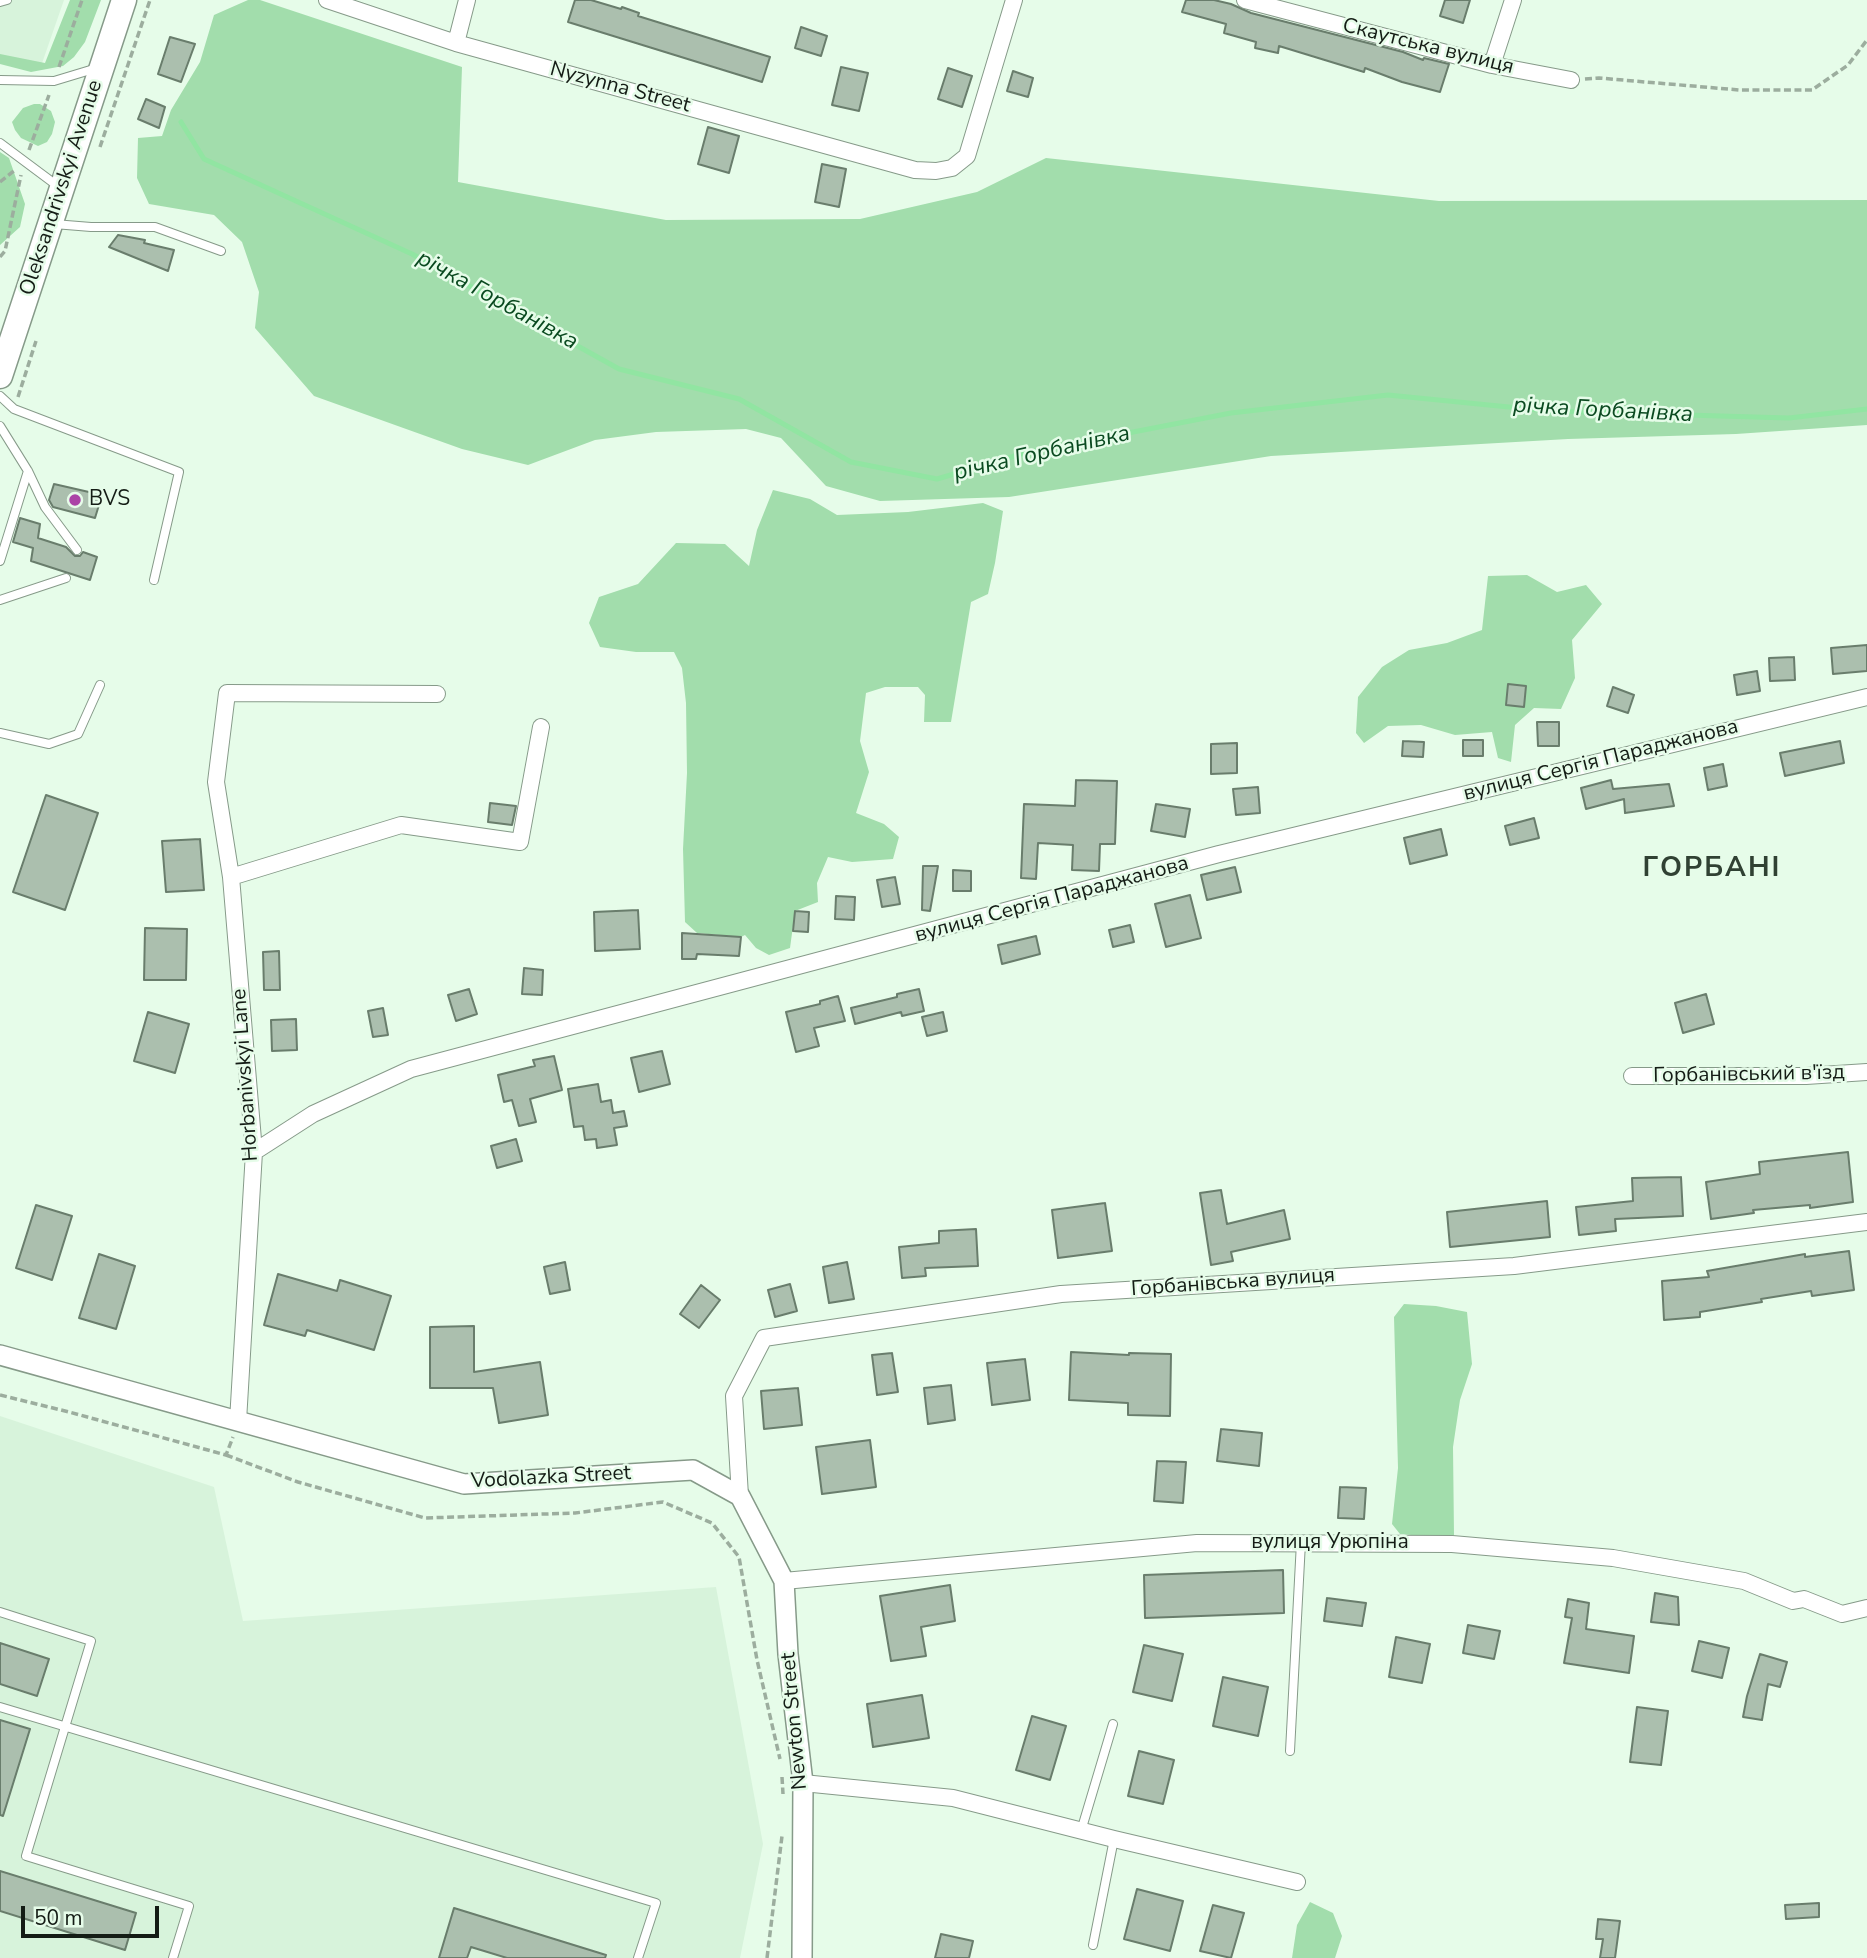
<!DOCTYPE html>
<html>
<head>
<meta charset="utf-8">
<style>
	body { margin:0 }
	#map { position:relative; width:1867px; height:1958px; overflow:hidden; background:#e6fce9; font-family:"Nunito Sans",sans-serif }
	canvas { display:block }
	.scale { position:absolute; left:21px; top:1906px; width:138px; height:32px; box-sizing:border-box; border:4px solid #141c15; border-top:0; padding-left:9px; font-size:21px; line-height:24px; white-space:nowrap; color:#141c15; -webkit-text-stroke:5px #e6fce9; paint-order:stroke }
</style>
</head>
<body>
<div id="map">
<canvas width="1867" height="1958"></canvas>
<div class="scale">50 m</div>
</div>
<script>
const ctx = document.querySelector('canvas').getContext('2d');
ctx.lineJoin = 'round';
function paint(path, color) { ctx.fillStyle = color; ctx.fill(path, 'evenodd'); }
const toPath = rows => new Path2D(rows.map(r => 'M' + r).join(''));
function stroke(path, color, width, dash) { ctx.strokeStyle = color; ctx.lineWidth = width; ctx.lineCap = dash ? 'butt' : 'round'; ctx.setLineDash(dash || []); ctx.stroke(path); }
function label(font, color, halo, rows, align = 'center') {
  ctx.font = font + ' "Nunito Sans",sans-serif'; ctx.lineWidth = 5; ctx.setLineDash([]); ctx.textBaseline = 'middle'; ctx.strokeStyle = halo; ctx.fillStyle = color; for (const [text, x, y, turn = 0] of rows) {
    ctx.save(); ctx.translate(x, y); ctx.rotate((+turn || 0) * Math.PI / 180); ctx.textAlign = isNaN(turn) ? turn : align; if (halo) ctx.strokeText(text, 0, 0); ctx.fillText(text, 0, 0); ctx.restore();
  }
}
const built = toPath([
	[0,0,64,0,40,69,0,60],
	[0,1416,214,1487,243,1621,716,1587,763,1844,740,1958,0,1958]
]);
const green = toPath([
	[70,0,101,0,85,42,74,57,63,66,31,72,0,64,0,54,45,63],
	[248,0,260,0,462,67,458,182,666,220,860,219,977,192,1046,158,1439,201,1867,200,1867,425,1736,434,1568,439,1271,456,1009,497,880,501,826,486,781,438,746,429,656,432,595,440,528,465,462,449,314,396,255,328,259,292,242,242,214,215,149,204,137,178,138,138,162,136,171,110,200,62,214,15],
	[34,104,40,104,51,111,55,122,52,134,47,142,38,146,21,138,15,130,12,122,23,108],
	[0,152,9,158,25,204,20,227,0,245],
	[773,490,810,499,837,515,908,512,983,503,1003,511,995,563,988,594,971,602,951,722,924,722,925,695,918,687,885,687,866,693,860,741,869,772,856,813,884,824,899,837,893,859,852,862,828,857,817,883,818,902,795,911,790,948,769,955,756,948,745,935,741,937,697,933,685,922,683,849,687,773,686,703,682,668,674,652,636,652,600,647,589,623,599,597,638,584,676,543,725,544,749,566,757,530],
	[1527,575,1557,592,1586,585,1602,604,1572,640,1575,678,1561,709,1534,708,1515,725,1511,762,1498,758,1492,732,1455,735,1421,725,1388,726,1364,743,1356,733,1358,697,1382,667,1409,650,1447,643,1482,630,1488,576],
	[1404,1304,1436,1306,1467,1312,1472,1364,1460,1400,1453,1447,1454,1535,1433,1537,1400,1534,1392,1524,1398,1468,1394,1317],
	[1310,1902,1333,1913,1342,1936,1335,1958,1292,1958,1297,1925]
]);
const stream = toPath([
	[181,122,204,159,412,254,619,369,739,399,851,462,937,479,1025,453,1231,413,1388,395,1549,411,1789,418,1867,409]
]);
const building = toPath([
	[575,0,591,0,621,9,622,7,639,13,638,16,770,57,762,82,568,22,575,0],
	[1186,0,1214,0,1231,4,1251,13,1403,52,1423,60,1424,58,1449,64,1440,92,1402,82,1365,68,1364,72,1279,46,1278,53,1255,48,1256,42,1224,33,1226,24,1182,12,1186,0],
	[1445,0,1470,0,1463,23,1440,16,1445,0],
	[801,27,827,36,821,56,795,48,801,27],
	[170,37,195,44,181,82,158,74,170,37],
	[841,67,868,73,859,111,832,105,841,67],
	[948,68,972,76,962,107,938,99,948,68],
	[1013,71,1033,78,1028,97,1007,91,1013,71],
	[146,99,165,107,159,128,138,119,146,99],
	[708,127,739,136,729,173,698,164,708,127],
	[822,164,846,169,839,207,815,202,822,164],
	[118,235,145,240,144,243,174,250,168,271,109,247,118,235],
	[54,484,102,495,95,518,53,507,49,500,54,484],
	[20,518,40,524,38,538,66,547,75,556,80,556,83,552,97,557,90,580,31,561,33,548,13,542,20,518],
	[1867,645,1867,671,1833,674,1831,648,1867,645],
	[1794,657,1795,680,1770,681,1769,658,1794,657],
	[1757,671,1760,691,1737,695,1734,675,1757,671],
	[1508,684,1526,686,1524,707,1506,705,1508,684],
	[1613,687,1634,695,1628,713,1607,706,1613,687],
	[1537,722,1559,722,1559,746,1538,746,1537,722],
	[1463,740,1483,740,1483,756,1463,756,1463,740],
	[1403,741,1424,742,1423,757,1402,756,1403,741],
	[1840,741,1844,763,1785,776,1780,753,1840,741],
	[1237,743,1237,773,1211,774,1211,744,1237,743],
	[1723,764,1727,786,1708,790,1704,768,1723,764],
	[1076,780,1117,781,1115,844,1100,844,1099,871,1072,870,1073,845,1038,843,1036,879,1021,878,1024,804,1075,806,1076,780],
	[1611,780,1613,789,1669,784,1674,806,1625,813,1624,799,1586,809,1581,788,1611,780],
	[1258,787,1260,813,1236,815,1233,789,1258,787],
	[46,795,98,813,65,910,13,892,46,795],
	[490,803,516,806,512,825,488,822,490,803],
	[1156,804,1190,809,1185,837,1151,831,1156,804],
	[1534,818,1539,838,1510,845,1505,826,1534,818],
	[1441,829,1447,855,1410,864,1404,838,1441,829],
	[200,839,204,890,166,892,162,841,200,839],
	[923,866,938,866,930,911,922,910,923,866],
	[1235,867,1241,892,1207,900,1201,875,1235,867],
	[953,870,971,871,971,891,953,891,953,870],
	[895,877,900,904,882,907,877,880,895,877],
	[1190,895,1201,938,1166,947,1155,904,1190,895],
	[836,896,855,897,854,920,835,919,836,896],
	[638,910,640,949,595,951,594,912,638,910],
	[795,911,809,912,808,932,793,931,795,911],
	[1130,925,1134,942,1113,947,1109,930,1130,925],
	[145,928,187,929,186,980,144,980,145,928],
	[682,933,741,937,739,956,697,954,696,959,682,959,682,933],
	[1036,936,1040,954,1002,964,998,945,1036,936],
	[279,951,280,990,264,990,263,952,279,951],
	[524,968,543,970,542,995,522,994,524,968],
	[469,989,477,1014,456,1021,448,995,469,989],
	[919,989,924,1011,902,1016,901,1012,855,1024,851,1008,897,997,897,994,919,989],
	[1706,994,1714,1024,1683,1033,1675,1003,1706,994],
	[838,996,845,1021,814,1028,819,1046,796,1052,786,1012,820,1004,820,1001,838,996],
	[383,1008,388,1035,373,1037,368,1011,383,1008],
	[148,1012,189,1024,175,1073,134,1061,148,1012],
	[943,1012,947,1031,927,1036,922,1017,943,1012],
	[296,1019,297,1050,272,1051,271,1020,296,1019],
	[662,1051,670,1084,639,1092,631,1058,662,1051],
	[554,1056,562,1090,530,1099,536,1122,519,1126,512,1100,504,1102,498,1075,535,1066,533,1060,554,1056],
	[598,1084,601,1102,611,1100,613,1113,624,1111,627,1126,614,1128,617,1145,597,1148,596,1139,585,1140,583,1126,574,1127,568,1089,598,1084],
	[516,1139,522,1161,497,1168,491,1146,516,1139],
	[1848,1152,1853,1202,1810,1208,1810,1205,1753,1210,1754,1213,1711,1219,1706,1182,1760,1174,1759,1162,1848,1152],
	[1681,1177,1683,1216,1615,1219,1616,1231,1579,1235,1576,1207,1633,1201,1632,1178,1681,1177],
	[1221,1190,1227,1224,1284,1210,1290,1239,1231,1252,1233,1261,1211,1265,1200,1193,1221,1190],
	[1547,1201,1550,1237,1450,1247,1447,1212,1547,1201],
	[1105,1203,1112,1251,1058,1258,1052,1210,1105,1203],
	[36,1205,72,1216,52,1280,16,1268,36,1205],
	[976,1229,978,1266,925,1268,926,1276,902,1278,899,1247,939,1243,939,1231,976,1229],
	[1849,1251,1854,1290,1812,1296,1811,1291,1761,1299,1762,1302,1700,1312,1700,1317,1664,1320,1662,1281,1709,1277,1707,1271,1805,1254,1805,1257,1849,1251],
	[99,1254,135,1266,116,1329,79,1318,99,1254],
	[565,1262,570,1290,550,1294,544,1267,565,1262],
	[847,1262,854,1299,829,1303,823,1267,847,1262],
	[278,1274,337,1291,340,1280,391,1296,374,1350,307,1330,305,1336,264,1325,278,1274],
	[790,1284,797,1311,775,1317,768,1290,790,1284],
	[701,1285,720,1300,699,1328,680,1314,701,1285],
	[474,1326,474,1372,540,1362,548,1415,499,1423,493,1388,430,1388,430,1327,474,1326],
	[1071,1352,1129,1355,1129,1353,1171,1354,1170,1416,1128,1415,1128,1403,1069,1400,1071,1352],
	[892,1353,898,1392,877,1395,872,1355,892,1353],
	[1025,1359,1030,1400,992,1405,987,1363,1025,1359],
	[951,1385,955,1420,928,1424,924,1388,951,1385],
	[798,1388,802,1425,764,1429,761,1391,798,1388],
	[1221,1429,1262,1433,1259,1466,1217,1461,1221,1429],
	[870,1440,876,1487,822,1494,816,1447,870,1440],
	[1157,1461,1186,1462,1183,1503,1154,1501,1157,1461],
	[1340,1487,1366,1488,1364,1519,1338,1518,1340,1487],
	[1283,1570,1284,1613,1145,1618,1144,1575,1283,1570],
	[950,1585,955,1621,921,1627,926,1656,891,1661,880,1596,950,1585],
	[1655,1593,1678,1597,1679,1625,1651,1622,1655,1593],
	[1327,1598,1366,1603,1362,1626,1324,1621,1327,1598],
	[1568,1599,1589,1603,1586,1629,1634,1636,1629,1673,1564,1663,1572,1618,1565,1617,1568,1599],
	[1468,1625,1500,1631,1494,1659,1463,1653,1468,1625],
	[1396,1637,1430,1644,1422,1683,1389,1677,1396,1637],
	[1699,1641,1729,1648,1722,1678,1692,1671,1699,1641],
	[0,1643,49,1659,37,1696,0,1684,0,1643],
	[1144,1645,1183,1654,1172,1701,1133,1692,1144,1645],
	[1760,1654,1787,1662,1780,1687,1768,1684,1762,1720,1743,1717,1747,1696,1760,1654],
	[1223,1677,1268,1687,1258,1736,1213,1726,1223,1677],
	[922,1695,929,1738,873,1747,867,1704,922,1695],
	[1637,1707,1668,1711,1661,1765,1630,1762,1637,1707],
	[1032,1716,1066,1726,1050,1780,1016,1770,1032,1716],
	[0,1720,30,1729,3,1816,0,1815,0,1720],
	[1139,1751,1174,1760,1163,1804,1128,1796,1139,1751],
	[0,1871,136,1913,125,1950,0,1911,0,1871],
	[1137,1889,1183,1901,1170,1951,1124,1939,1137,1889],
	[1819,1903,1819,1917,1786,1919,1785,1905,1819,1903],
	[1213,1905,1244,1913,1231,1958,1200,1951,1213,1905],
	[454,1908,606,1955,605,1958,507,1958,471,1947,467,1958,439,1958,454,1908],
	[1598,1919,1620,1921,1615,1958,1600,1958,1603,1939,1596,1939,1598,1919],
	[941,1934,973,1941,969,1958,935,1958,941,1934]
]);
const path = toPath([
	[59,67,82,0],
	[1585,79,1599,78,1739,90,1812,90,1848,65,1867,40],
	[100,147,150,0],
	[29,150,49,95],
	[0,182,15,170],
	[0,257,5,251,21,175],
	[18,397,36,341],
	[0,1395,69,1412,226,1455,233,1437],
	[226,1455,298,1482,425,1518,575,1513,663,1502,712,1523,739,1557,757,1660,780,1759],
	[782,1777,783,1794],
	[767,1958,782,1836]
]);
const service = toPath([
	[0,2,7,0],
	[0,80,54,81,97,68],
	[0,143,59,187],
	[54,224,91,227,155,227,221,251],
	[0,396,14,409,179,472,154,580],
	[0,426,28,471,45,507,77,550],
	[0,561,28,471],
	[0,600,66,578],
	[0,733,49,744,78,734,100,685],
	[0,1612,91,1641,26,1856,189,1906,173,1958],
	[0,1707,656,1903,638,1958],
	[1290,1751,1301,1542],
	[1081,1831,1113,1724],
	[1093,1945,1114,1839]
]);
const minor = toPath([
	[327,0,456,43,915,170,936,171,952,168,967,156,1014,0],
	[1245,0,1492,65,1571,80],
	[456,43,467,0],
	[1492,65,1513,0],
	[231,877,401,825,520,842,541,727],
	[1632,1076,1806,1076,1867,1072],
	[254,1152,313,1114,411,1069,1219,854,1867,697],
	[238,1421,254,1152,231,877,216,782,227,693,437,694],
	[740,1496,734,1396,764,1338,1061,1294,1514,1266,1867,1222],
	[784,1581,1197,1543,1452,1544,1613,1558,1744,1581,1793,1601,1804,1599,1842,1614,1867,1608],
	[803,1783,953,1798,1114,1839,1297,1882]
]);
const tertiary = toPath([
	[0,1355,464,1484,693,1470,740,1496,784,1581,788,1654,803,1783,802,1958]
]);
const primary = toPath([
	[0,376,124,0]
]);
const markers = [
	[75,500,7,"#ab43a6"]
];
const streetNames = [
	["Скаутська вулиця",1428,47,14],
	["Nyzynna Street",620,88,15],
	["Oleksandrivskyi Avenue",62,188,-72],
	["вулиця Сергія Параджанова",1601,761,-14],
	["вулиця Сергія Параджанова",1052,900,-15],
	["Horbanivskyi Lane",246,1075,-94],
	["Горбанівський в'їзд",1749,1075,-1],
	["Горбанівська вулиця",1233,1283,-4],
	["Vodolazka Street",551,1478,-3],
	["вулиця Урюпіна",1330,1543],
	["Newton Street",795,1721,-95]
];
const poiNames = [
	["BVS",89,500]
];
const waterNames = [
	["річка Горбанівка",497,301,29],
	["річка Горбанівка",1603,411,3],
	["річка Горбанівка",1042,454,-13]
];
const districtNames = [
	["ГОРБАНІ",1712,869]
];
paint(built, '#d7f3db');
paint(green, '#a2ddac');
stroke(stream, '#91e5a2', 5);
paint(building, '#abbfae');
stroke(building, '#697d6c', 2);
stroke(service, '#869a89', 10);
stroke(minor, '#869a89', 18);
stroke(tertiary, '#869a89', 22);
stroke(primary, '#869a89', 27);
stroke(path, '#9cad9e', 3.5, [7, 3.5]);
stroke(service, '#fff', 8);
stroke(minor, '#fff', 16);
stroke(tertiary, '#fff', 19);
stroke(primary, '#fff', 24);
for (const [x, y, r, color] of markers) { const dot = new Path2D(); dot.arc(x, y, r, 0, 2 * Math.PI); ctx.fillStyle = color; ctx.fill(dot); stroke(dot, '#e6fce9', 2.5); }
label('21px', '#141c15', '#e6fce9', streetNames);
label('21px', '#141c15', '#e6fce9', poiNames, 'left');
label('italic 23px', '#0a4a20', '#e6fce9', waterNames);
ctx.letterSpacing = '2px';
label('bold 28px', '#304133', '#e6fce9', districtNames);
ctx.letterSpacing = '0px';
</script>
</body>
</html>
